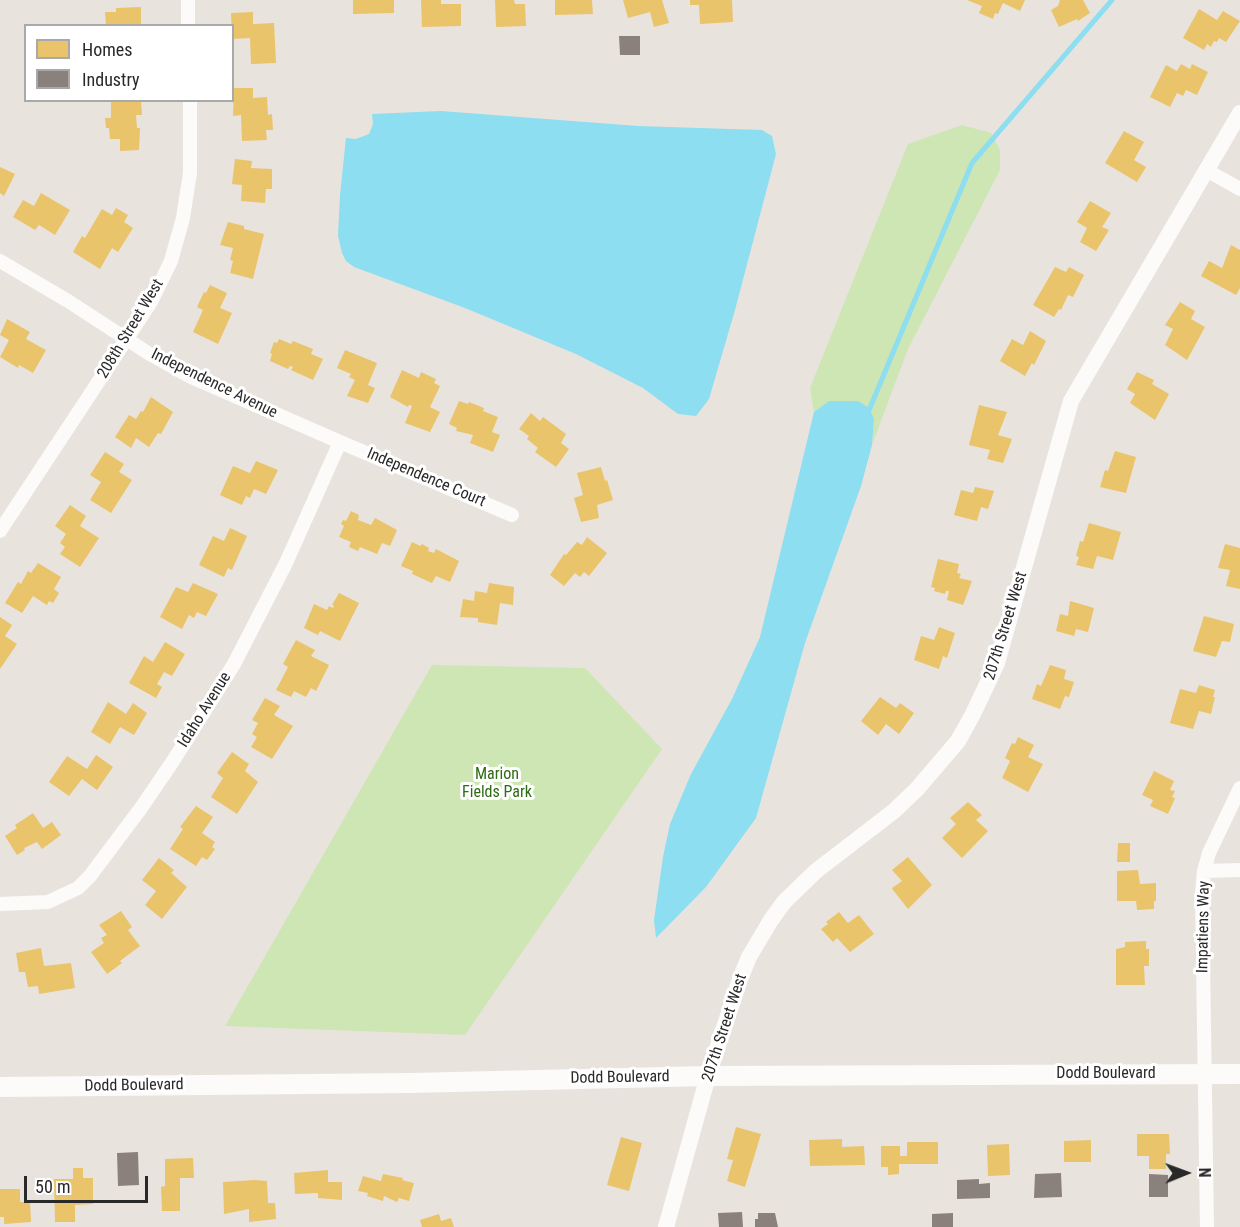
<!DOCTYPE html>
<html>
<head>
<meta charset="utf-8">
<style>
	body { margin:0 }
	#map { position:relative; width:1240px; height:1227px; overflow:hidden; background:#e9e3de; font-family:"Roboto Condensed",sans-serif }
	canvas { display:block }
	.legend { position:absolute; left:24px; top:24px; width:210px; height:78px; box-sizing:border-box; background:#fff; border:2px solid #a9a9a9; margin:0; padding:8px 10px; list-style:none; font-size:18px; color:#292929 }
	.legend li { display:flex; align-items:center; gap:12px; height:30px }
	.legend b { width:30px; border:2px solid #a9a9a9 }
	.north { position:absolute; left:1156px; top:1143px; width:60px; height:60px; -webkit-text-stroke:4px #fff; paint-order:stroke; rotate:89deg; font-size:16px; font-weight:700; line-height:24px; text-align:center; color:#292929 }
	.north::after { content:''; display:block; margin:auto; width:21px; height:27px; background:#292929; clip-path:polygon(50% 0,100% 100%,50% 72%,0 100%) }
	.scale { position:absolute; left:24px; top:1176px; width:124px; height:27px; box-sizing:border-box; border:3px solid #292929; border-top:0; padding-left:8px; font-size:18px; line-height:21px; white-space:nowrap; color:#292929; -webkit-text-stroke:4px #fff; paint-order:stroke }
</style>
</head>
<body>
<div id="map">
<canvas width="1240" height="1227"></canvas>
<ul class="legend">
<li><b style="height:16px;background:#e9c46a"></b>Homes</li>
<li><b style="height:16px;background:#8a817c"></b>Industry</li>
</ul>
<div class="north">N</div>
<div class="scale">50 m</div>
</div>
<script>
const ctx = document.querySelector('canvas').getContext('2d');
ctx.lineJoin = 'round';
function paint(path, color) { ctx.fillStyle = color; ctx.fill(path, 'evenodd'); }
const toPath = rows => new Path2D(rows.map(r => 'M' + r).join(''));
function stroke(path, color, width, dash) { ctx.strokeStyle = color; ctx.lineWidth = width; ctx.lineCap = dash ? 'butt' : 'round'; ctx.setLineDash(dash || []); ctx.stroke(path); }
function label(font, color, halo, rows, align = 'center') {
  ctx.font = font + ' "Roboto Condensed",sans-serif'; ctx.lineWidth = 6; ctx.setLineDash([]); ctx.textBaseline = 'middle'; ctx.strokeStyle = halo; ctx.fillStyle = color; for (const [text, x, y, turn = 0] of rows) {
    ctx.save(); ctx.translate(x, y); ctx.rotate((+turn || 0) * Math.PI / 180); ctx.textAlign = isNaN(turn) ? turn : align; if (halo) ctx.strokeText(text, 0, 0); ctx.fillText(text, 0, 0); ctx.restore();
  }
}
const green = toPath([
	[962,125,991,133,1000,150,1000,170,908,349,872,445,874,419,829,401,814,412,810,388,908,144],
	[432,665,585,668,662,749,465,1035,225,1026]
]);
const water = toPath([
	[441,111,638,126,762,130,772,136,776,154,735,310,709,399,696,416,678,414,643,388,576,354,465,308,354,267,346,261,342,253,338,236,340,195,346,138,356,139,369,134,373,124,372,114],
	[829,401,858,401,869,408,874,419,872,445,861,486,805,643,756,818,706,887,656,938,654,920,663,857,670,824,691,774,732,699,760,637,814,412]
]);
const homes = toPath([
	[353,0,394,0,394,13,353,14],
	[421,0,441,0,441,4,461,4,461,26,422,27],
	[495,0,514,0,515,4,525,4,526,26,496,27],
	[555,0,592,0,593,14,555,15],
	[623,0,662,0,669,23,654,27,650,12,628,18],
	[690,0,732,0,733,22,700,24,699,5,690,5],
	[967,0,1025,0,1020,11,1003,3,998,14,995,13,993,19,979,13,982,6],
	[1060,0,1083,0,1090,13,1078,21,1077,19,1059,27,1051,10,1058,6],
	[141,7,141,25,106,26,105,12,116,12,116,8],
	[1199,9,1217,20,1223,11,1240,21,1226,42,1219,38,1217,42,1214,41,1211,47,1207,44,1204,50,1183,38],
	[253,12,253,24,274,23,276,63,251,64,250,38,232,39,231,13],
	[1181,64,1190,69,1192,64,1208,72,1197,95,1186,90,1183,96,1177,93,1170,107,1150,97,1166,65,1177,71],
	[234,88,253,88,253,98,267,97,268,115,272,114,273,130,266,130,267,140,242,141,241,115,233,116],
	[111,102,141,102,142,115,136,115,137,128,140,128,139,150,120,151,120,139,110,139,109,128,106,128,105,118,111,118],
	[1124,131,1144,142,1134,160,1146,167,1137,182,1105,163],
	[235,159,252,161,251,168,272,169,272,189,266,189,265,203,241,201,242,185,232,184],
	[0,167,15,174,4,196,0,193],
	[41,193,70,210,55,235,39,225,35,230,13,217,23,200,34,206],
	[1090,201,1111,213,1102,227,1109,230,1096,251,1080,242,1087,228,1077,222],
	[116,208,128,215,124,222,133,228,118,252,112,248,100,269,73,252,82,236,85,238,102,209,112,215],
	[228,222,244,226,244,229,264,234,253,279,230,273,233,261,230,260,233,248,220,245],
	[1231,245,1240,250,1240,288,1236,295,1201,276,1209,261,1222,268],
	[1055,267,1066,272,1069,267,1084,275,1073,297,1068,295,1061,310,1059,309,1054,317,1033,305],
	[210,285,227,293,220,308,232,313,218,344,193,332,203,310,197,307,204,292,206,293],
	[1180,302,1195,311,1191,319,1205,327,1187,360,1165,345,1173,329,1165,325],
	[7,319,30,332,26,339,46,350,33,373,19,365,18,368,0,357,9,340,0,335],
	[1030,331,1046,341,1034,365,1032,363,1025,376,1000,361,1012,339,1023,345],
	[279,339,291,344,293,341,313,349,311,354,323,359,313,380,291,370,293,367,290,366,288,369,270,361,272,354,270,353,274,342,277,343],
	[345,350,377,363,368,385,375,388,368,403,347,396,355,380,349,377,351,374,337,368],
	[402,370,419,378,421,372,436,379,434,383,440,386,430,407,440,412,430,432,405,423,412,406,409,405,408,407,390,397],
	[1137,372,1154,380,1152,384,1169,394,1155,420,1130,403,1135,394,1127,389],
	[151,397,173,412,161,434,158,433,149,447,136,438,131,448,115,437,129,415,136,419,141,411,143,412],
	[459,401,468,404,469,402,484,408,483,411,498,417,492,432,500,435,493,452,470,443,473,435,456,431,457,428,449,424],
	[979,405,1007,412,998,435,1012,439,1003,463,987,459,990,450,969,445],
	[531,413,540,421,543,417,566,434,561,443,569,449,556,467,535,452,538,448,527,439,529,436,519,429],
	[1115,451,1136,457,1126,493,1100,487,1105,470,1108,471],
	[105,452,124,464,119,472,132,480,111,513,90,500,101,482,90,475],
	[256,461,278,470,266,494,254,489,250,498,246,496,242,505,220,495,233,466,250,473],
	[601,467,605,481,607,480,613,500,597,505,599,518,581,522,574,498,583,495,577,473],
	[975,487,994,491,988,509,981,507,977,521,954,515,961,490,973,493],
	[70,505,86,516,80,526,99,538,80,567,60,554,65,547,60,543,66,534,55,526],
	[351,511,359,515,358,520,371,525,375,518,397,530,390,546,382,543,377,554,360,547,358,551,349,547,351,542,339,537,344,526,341,524,343,520,346,521],
	[1089,523,1121,532,1113,560,1097,556,1093,569,1076,565,1079,557,1076,556,1080,541,1083,542],
	[230,528,247,536,232,570,228,568,224,577,199,565,213,536,224,541],
	[587,537,607,553,589,576,584,572,580,577,575,573,564,586,550,575,564,554,566,555,577,542,582,545],
	[412,542,420,546,422,544,429,548,428,551,434,553,436,549,459,561,450,582,436,576,432,583,412,574,413,571,401,566],
	[1225,544,1240,548,1240,589,1226,586,1230,570,1218,568],
	[938,559,959,564,957,573,961,574,959,578,972,581,963,605,947,600,949,591,946,591,945,594,934,591,935,588,931,587],
	[38,563,61,577,54,589,59,593,53,603,49,601,47,605,33,596,22,613,5,603,18,582,21,584,28,571,31,573],
	[193,583,218,594,206,616,197,612,194,618,189,615,182,629,160,617,176,587,188,592],
	[489,583,514,587,513,605,500,603,497,625,478,622,478,618,460,617,463,599,474,601,475,591,487,593],
	[339,593,359,603,340,641,320,631,318,635,304,628,314,604,327,610,329,606,333,608,334,606,332,605],
	[1070,601,1094,608,1088,632,1076,629,1074,636,1056,631,1060,614,1068,616],
	[1204,616,1234,624,1230,642,1222,641,1216,657,1193,651],
	[0,617,12,625,5,636,17,644,0,669],
	[939,627,955,633,947,658,943,656,939,669,914,660,921,636,934,640],
	[296,640,315,650,311,656,329,665,316,691,311,688,306,697,294,691,291,697,276,690,288,667,283,664],
	[165,642,185,654,172,676,164,672,157,684,162,687,156,698,129,683,144,656,153,662],
	[1050,665,1066,670,1064,679,1074,682,1069,697,1065,696,1060,709,1032,699,1037,684,1041,686],
	[1199,685,1215,690,1213,697,1215,697,1211,714,1199,711,1193,729,1170,723,1180,689,1196,693],
	[880,697,896,708,900,703,914,713,899,734,886,724,878,735,861,721],
	[265,698,280,706,274,715,293,726,272,759,251,747,257,737,252,734,258,723,252,720],
	[108,702,126,714,133,703,147,713,134,735,120,727,110,744,91,732],
	[1018,737,1034,745,1028,757,1043,764,1028,792,1002,778,1010,761,1005,758,1012,743,1015,744],
	[232,752,249,764,245,771,258,782,237,814,211,797,223,778,217,773],
	[96,755,113,767,97,790,82,779,69,796,49,782,67,756,87,769],
	[1154,771,1174,781,1170,790,1175,791,1172,797,1175,798,1168,814,1150,806,1153,800,1142,795],
	[968,802,982,815,976,820,988,831,962,858,942,838,956,824,950,818],
	[196,806,213,817,202,833,215,842,212,847,215,849,207,860,202,857,196,866,170,849,183,829,180,827],
	[33,813,43,828,52,822,61,835,42,849,37,842,24,848,25,850,17,855,5,836,17,828,15,825],
	[1118,843,1130,843,1130,862,1117,862],
	[908,857,932,885,908,909,893,890,892,888,902,881,892,870],
	[159,858,174,870,171,873,187,887,162,919,145,905,156,891,142,880],
	[1138,870,1140,884,1156,883,1156,901,1154,901,1154,909,1137,910,1136,901,1117,901,1117,871],
	[121,911,132,927,128,930,140,946,120,961,122,963,107,974,91,952,104,943,101,938,107,935,99,925],
	[839,912,848,923,859,915,874,934,850,952,837,938,833,942,821,929,828,924,826,922],
	[1146,941,1146,949,1149,949,1149,966,1144,966,1145,985,1116,985,1116,949,1125,947,1125,942],
	[41,948,44,966,71,963,75,988,39,994,38,986,28,987,25,972,19,972,16,953],
	[736,1127,761,1134,745,1187,727,1181,733,1160,727,1159],
	[1137,1134,1169,1134,1170,1154,1166,1154,1166,1169,1149,1169,1149,1156,1137,1156],
	[621,1137,642,1143,629,1191,607,1185],
	[842,1139,842,1147,864,1146,865,1165,810,1166,809,1140],
	[1091,1140,1091,1162,1064,1162,1064,1141],
	[907,1142,938,1142,938,1164,899,1164,899,1174,888,1175,888,1167,881,1167,881,1146,900,1146,900,1156,907,1156],
	[1009,1144,1010,1175,988,1176,987,1145],
	[193,1158,194,1178,180,1178,180,1211,162,1211,161,1187,165,1186,165,1159],
	[73,1168,83,1168,83,1178,93,1178,93,1204,75,1205,75,1222,55,1222,54,1179,73,1179],
	[328,1170,328,1182,342,1182,342,1200,318,1198,318,1193,295,1194,294,1173],
	[383,1174,403,1178,402,1180,414,1183,409,1201,399,1198,397,1202,384,1196,383,1201,367,1196,368,1193,358,1191,363,1176,381,1181],
	[255,1180,267,1181,268,1203,275,1203,276,1219,249,1222,249,1209,224,1214,223,1182],
	[0,1189,20,1189,20,1202,30,1202,31,1222,4,1224,4,1217,0,1217],
	[439,1214,441,1221,451,1218,454,1227,422,1227,420,1220]
]);
const industry = toPath([
	[619,36,640,36,640,55,620,55],
	[138,1152,139,1185,118,1186,117,1153],
	[1061,1173,1062,1197,1034,1198,1035,1174],
	[1149,1174,1168,1175,1168,1197,1149,1197],
	[979,1179,979,1184,990,1183,990,1198,957,1199,957,1180],
	[742,1212,743,1227,719,1227,718,1213],
	[758,1213,775,1213,778,1227,755,1227,755,1219,758,1219],
	[953,1213,953,1227,932,1227,932,1214]
]);
const stream = toPath([
	[867,415,972,163,1112,0]
]);
const minor = toPath([
	[188,0,188,26],
	[1206,170,1240,189],
	[0,261,68,301,148,353,189,376,340,442,512,515],
	[0,531,151,302,171,261,183,218,190,173,190,100],
	[1204,871,1240,870],
	[0,904,48,902,78,888,90,876,141,808,173,761,234,664,286,563,340,442],
	[1207,1227,1202,893,1204,871,1209,853,1240,788]
]);
const tertiary = toPath([
	[666,1227,708,1076,740,979,749,957,771,920,784,902,816,871,894,811,917,789,958,741,973,714,997,663,1071,401,1240,113]
]);
const secondary = toPath([
	[0,1087,411,1083,708,1076,1240,1074]
]);
const streetNames = [
	["208th Street West",131,329,-59],
	["Independence Avenue",214,384,26],
	["Independence Court",426,478,23],
	["207th Street West",1006,626,-73],
	["Idaho Avenue",205,710,-58],
	["Impatiens Way",1204,927,-89],
	["207th Street West",725,1028,-72],
	["Dodd Boulevard",1106,1074],
	["Dodd Boulevard",620,1078,-1],
	["Dodd Boulevard",134,1086,-1]
];
const parkNames = [
	["Marion",497,775],
	["Fields Park",497,793]
];
paint(green, '#cde6b4');
paint(water, '#8cdef0');
paint(homes, '#e9c46a');
paint(industry, '#8a817c');
stroke(stream, '#8cdef0', 5);
stroke(minor, '#fcfbfa', 14);
stroke(tertiary, '#fcfbfa', 16);
stroke(secondary, '#fcfbfa', 20);
label('16px', '#292929', '#fff', streetNames);
label('16px', '#2d6b14', '#fff', parkNames);
</script>
</body>
</html>
